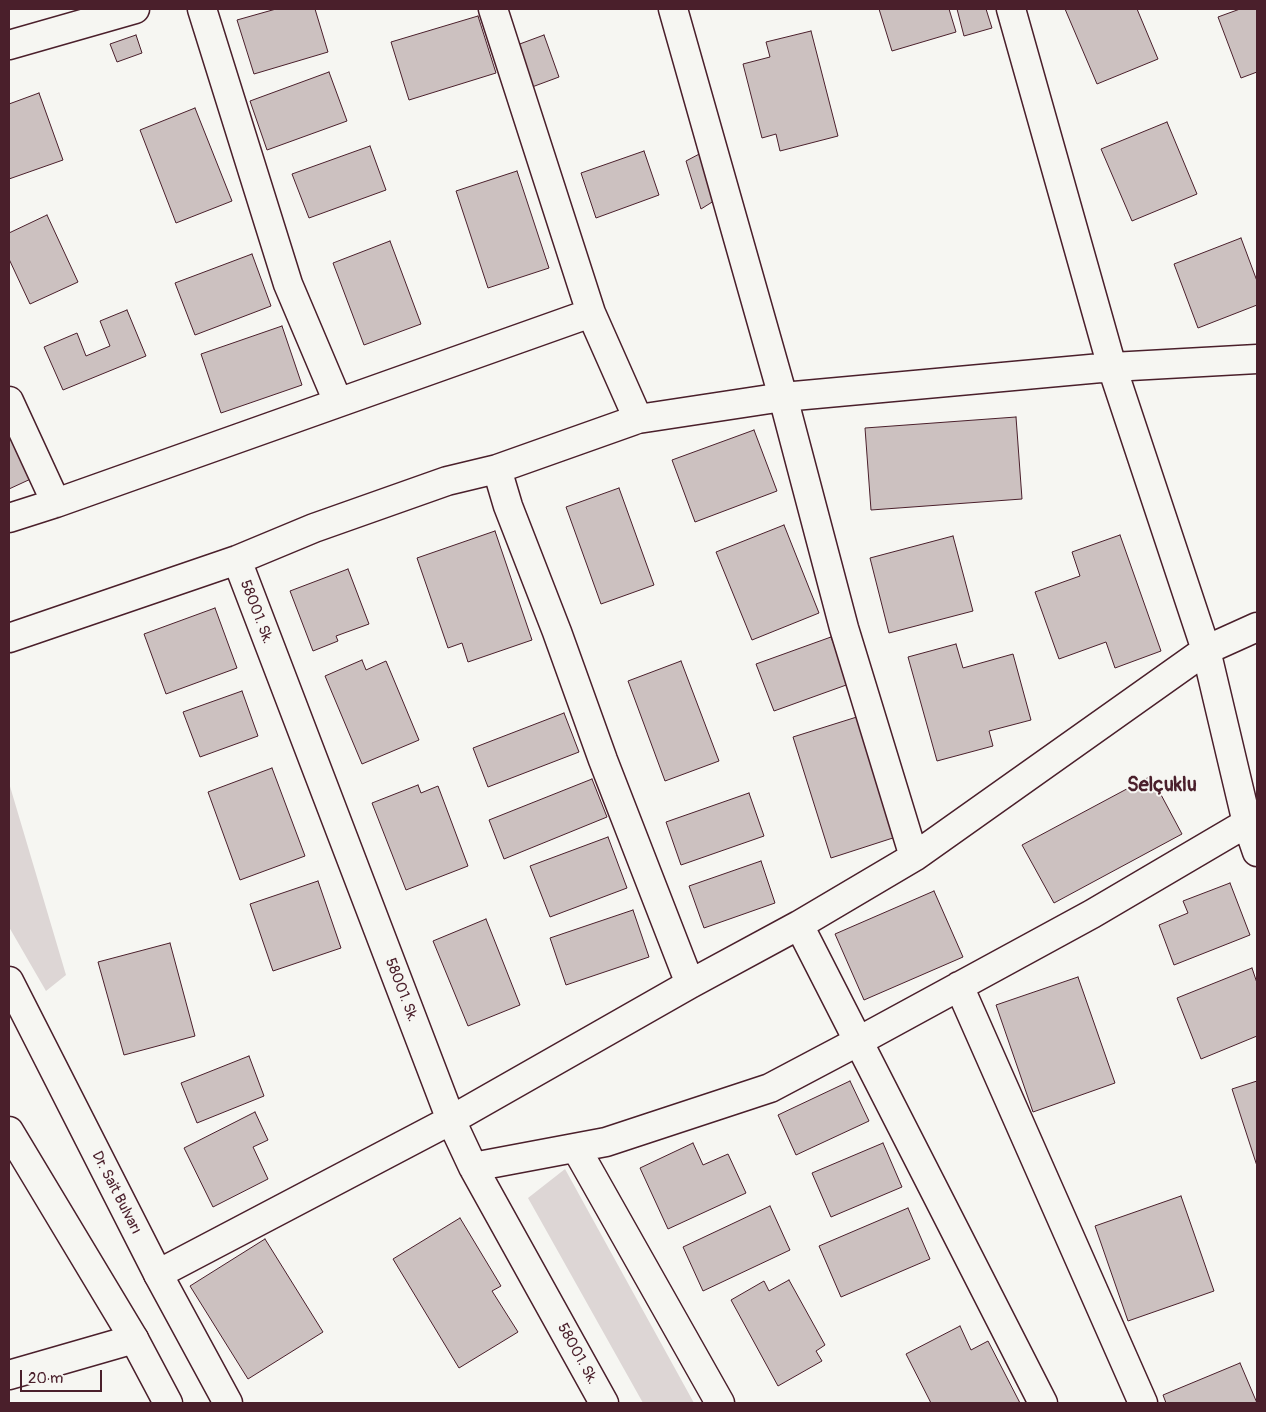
<!DOCTYPE html>
<html>
<head>
<meta charset="utf-8">
<style>
	body { margin:0 }
	#map { position:relative; width:1266px; height:1412px; overflow:hidden; background:#f6f6f2; font-family:Pangolin,sans-serif }
	canvas { display:block }
	.frame { position:absolute; inset:0; border:10px solid #4a1f2b; pointer-events:none }
	.scale { position:absolute; left:20px; top:1370px; width:82px; height:22px; box-sizing:border-box; border:2px solid #4a1f2b; border-top:0; padding-left:6px; font-size:15px; line-height:18px; white-space:nowrap; color:#4a1f2b; -webkit-text-stroke:4px #f6f6f2; paint-order:stroke }
</style>
</head>
<body>
<div id="map">
<canvas width="1266" height="1412"></canvas>
<div class="frame"></div>
<div class="scale">20 m</div>
</div>
<script>
const ctx = document.querySelector('canvas').getContext('2d');
ctx.lineJoin = 'round';
function paint(path, color) { ctx.fillStyle = color; ctx.fill(path, 'evenodd'); }
const toPath = rows => new Path2D(rows.map(r => 'M' + r).join(''));
function stroke(path, color, width, dash) { ctx.strokeStyle = color; ctx.lineWidth = width; ctx.lineCap = dash ? 'butt' : 'round'; ctx.setLineDash(dash || []); ctx.stroke(path); }
function label(font, color, halo, rows, align = 'center') {
  ctx.font = font + ' Pangolin,sans-serif'; ctx.lineWidth = 4; ctx.setLineDash([]); ctx.textBaseline = 'middle'; ctx.strokeStyle = halo; ctx.fillStyle = color; for (const [text, x, y, turn = 0] of rows) {
    ctx.save(); ctx.translate(x, y); ctx.rotate((+turn || 0) * Math.PI / 180); ctx.textAlign = isNaN(turn) ? turn : align; if (halo) ctx.strokeText(text, 0, 0); ctx.fillText(text, 0, 0); ctx.restore();
  }
}
const green = toPath([
	[9,783,66,975,46,991,9,927],
	[565,1169,694,1403,643,1403,528,1198]
]);
const building = toPath([
	[276,9,315,9,328,52,254,74,237,20,276,9],
	[879,9,949,9,956,32,892,51,879,9],
	[957,9,986,9,992,28,964,36,957,9],
	[1065,9,1137,9,1158,59,1097,84,1065,9],
	[1240,9,1257,9,1257,72,1241,78,1218,17,1240,9],
	[478,16,496,73,409,100,391,42,478,16],
	[811,31,838,136,780,151,776,134,762,138,743,64,770,57,766,42,811,31],
	[136,35,142,53,117,62,110,44,136,35],
	[544,35,559,77,532,87,517,45,544,35],
	[329,72,347,121,267,150,250,101,329,72],
	[39,93,63,160,9,179,9,104,39,93],
	[195,108,232,201,176,223,140,130,195,108],
	[1167,122,1197,194,1132,221,1101,149,1167,122],
	[370,146,386,190,309,218,292,174,370,146],
	[644,151,659,195,596,218,581,173,644,151],
	[705,151,717,199,701,209,686,161,705,151],
	[517,171,549,268,488,288,456,191,517,171],
	[47,215,78,282,30,304,9,259,9,233,47,215],
	[1241,238,1257,281,1257,305,1198,328,1174,264,1241,238],
	[390,241,421,324,364,345,333,263,390,241],
	[252,254,271,306,195,335,175,283,252,254],
	[127,310,146,356,63,390,44,347,77,333,86,356,110,346,100,321,127,310],
	[282,326,302,385,221,413,201,354,282,326],
	[1016,417,1022,499,871,510,865,428,1016,417],
	[754,430,777,491,695,522,672,460,754,430],
	[15,432,35,477,9,489,9,435,15,432],
	[619,488,654,585,601,604,566,507,619,488],
	[784,525,819,613,752,640,716,552,784,525],
	[495,531,532,640,468,662,462,643,448,648,417,558,495,531],
	[1120,535,1161,651,1115,668,1106,642,1059,659,1035,592,1080,576,1072,552,1120,535],
	[953,536,973,611,889,633,870,558,953,536],
	[348,569,369,624,336,636,338,641,313,651,290,591,348,569],
	[215,608,237,668,166,694,144,634,215,608],
	[831,637,849,684,774,711,756,664,831,637],
	[956,644,963,668,1013,654,1031,720,989,731,993,746,937,761,908,657,956,644],
	[362,660,366,670,386,661,419,740,362,764,325,676,362,660],
	[681,661,719,761,665,781,628,681,681,661],
	[242,691,258,736,200,757,183,712,242,691],
	[564,713,579,752,488,787,473,748,564,713],
	[860,716,899,836,831,858,793,737,860,716],
	[272,768,305,856,240,880,208,792,272,768],
	[1151,776,1182,834,1054,903,1022,845,1151,776],
	[592,779,607,817,504,859,489,820,592,779],
	[418,785,421,793,438,786,468,866,406,890,372,803,418,785],
	[749,793,764,836,681,865,666,822,749,793],
	[608,837,627,888,550,917,530,866,608,837],
	[761,861,775,903,704,928,689,886,761,861],
	[318,881,341,948,273,971,250,904,318,881],
	[1230,883,1250,935,1174,965,1159,925,1188,913,1183,901,1230,883],
	[934,891,963,957,864,1000,835,934,934,891],
	[633,910,649,957,566,985,550,938,633,910],
	[486,919,520,1005,468,1026,433,941,486,919],
	[170,943,195,1036,124,1055,98,962,170,943],
	[1252,968,1257,983,1257,1036,1201,1059,1177,998,1252,968],
	[1078,977,1115,1083,1033,1112,996,1005,1078,977],
	[249,1056,264,1096,197,1123,181,1083,249,1056],
	[850,1081,869,1121,796,1155,778,1115,850,1081],
	[1257,1081,1257,1166,1232,1089,1257,1081],
	[255,1112,268,1140,253,1147,268,1179,213,1207,184,1148,255,1112],
	[693,1143,703,1165,728,1154,746,1193,668,1229,640,1168,693,1143],
	[883,1143,902,1187,831,1217,812,1173,883,1143],
	[1181,1196,1214,1291,1128,1321,1095,1226,1181,1196],
	[770,1206,790,1250,703,1291,683,1247,770,1206],
	[908,1208,930,1259,841,1297,819,1246,908,1208],
	[460,1218,501,1286,492,1291,518,1332,459,1368,393,1259,460,1218],
	[265,1239,323,1332,248,1379,190,1286,265,1239],
	[789,1280,825,1345,816,1351,822,1361,778,1386,731,1300,764,1281,769,1291,789,1280],
	[960,1326,971,1350,988,1341,1020,1403,931,1403,906,1354,960,1326],
	[1240,1363,1257,1403,1166,1403,1163,1395,1240,1363]
]);
const minor = toPath([
	[202,9,288,284,338,402],
	[493,9,591,313,638,419],
	[673,9,783,397,844,628,914,857],
	[1011,9,1112,367,1206,650,1247,823,1257,852],
	[9,45,135,9],
	[9,401,56,503],
	[497,469,508,506,557,632,603,760,690,984],
	[9,518,56,503,591,313],
	[237,560,451,1120,473,1167,604,1403],
	[9,638,237,560,314,528,447,481,497,469,638,419,783,397,1112,367,1257,359],
	[799,925,1043,1403],
	[959,986,1143,1403],
	[576,1148,720,1403],
	[473,1167,606,1142,770,1088,857,1042,1092,914,1257,817],
	[158,1274,451,1120,690,984,799,925,914,857,1206,650,1257,627],
	[9,1375,134,1339]
]);
const major = toPath([
	[9,981,158,1274,228,1403],
	[9,1131,134,1339,168,1403]
]);
const streetNames = [
	["58001. Sk.",256,612,69],
	["58001. Sk.",401,990,69],
	["Dr. Sait Bulvarı",116,1193,63],
	["58001. Sk.",577,1354,61]
];
const districtNames = [
	["Selçuklu",1162,786]
];
paint(green, '#ddd6d5');
paint(building, '#ccc1c0');
stroke(building, '#4a1f2b', 1);
stroke(minor, '#4a1f2b', 31);
stroke(major, '#4a1f2b', 31);
stroke(minor, '#f6f6f2', 28);
stroke(major, '#f6f6f2', 28);
label('15px', '#4a1f2b', '#f6f6f2', streetNames);
label('bold 20px', '#4a1f2b', '#f6f6f2', districtNames);
</script>
</body>
</html>
